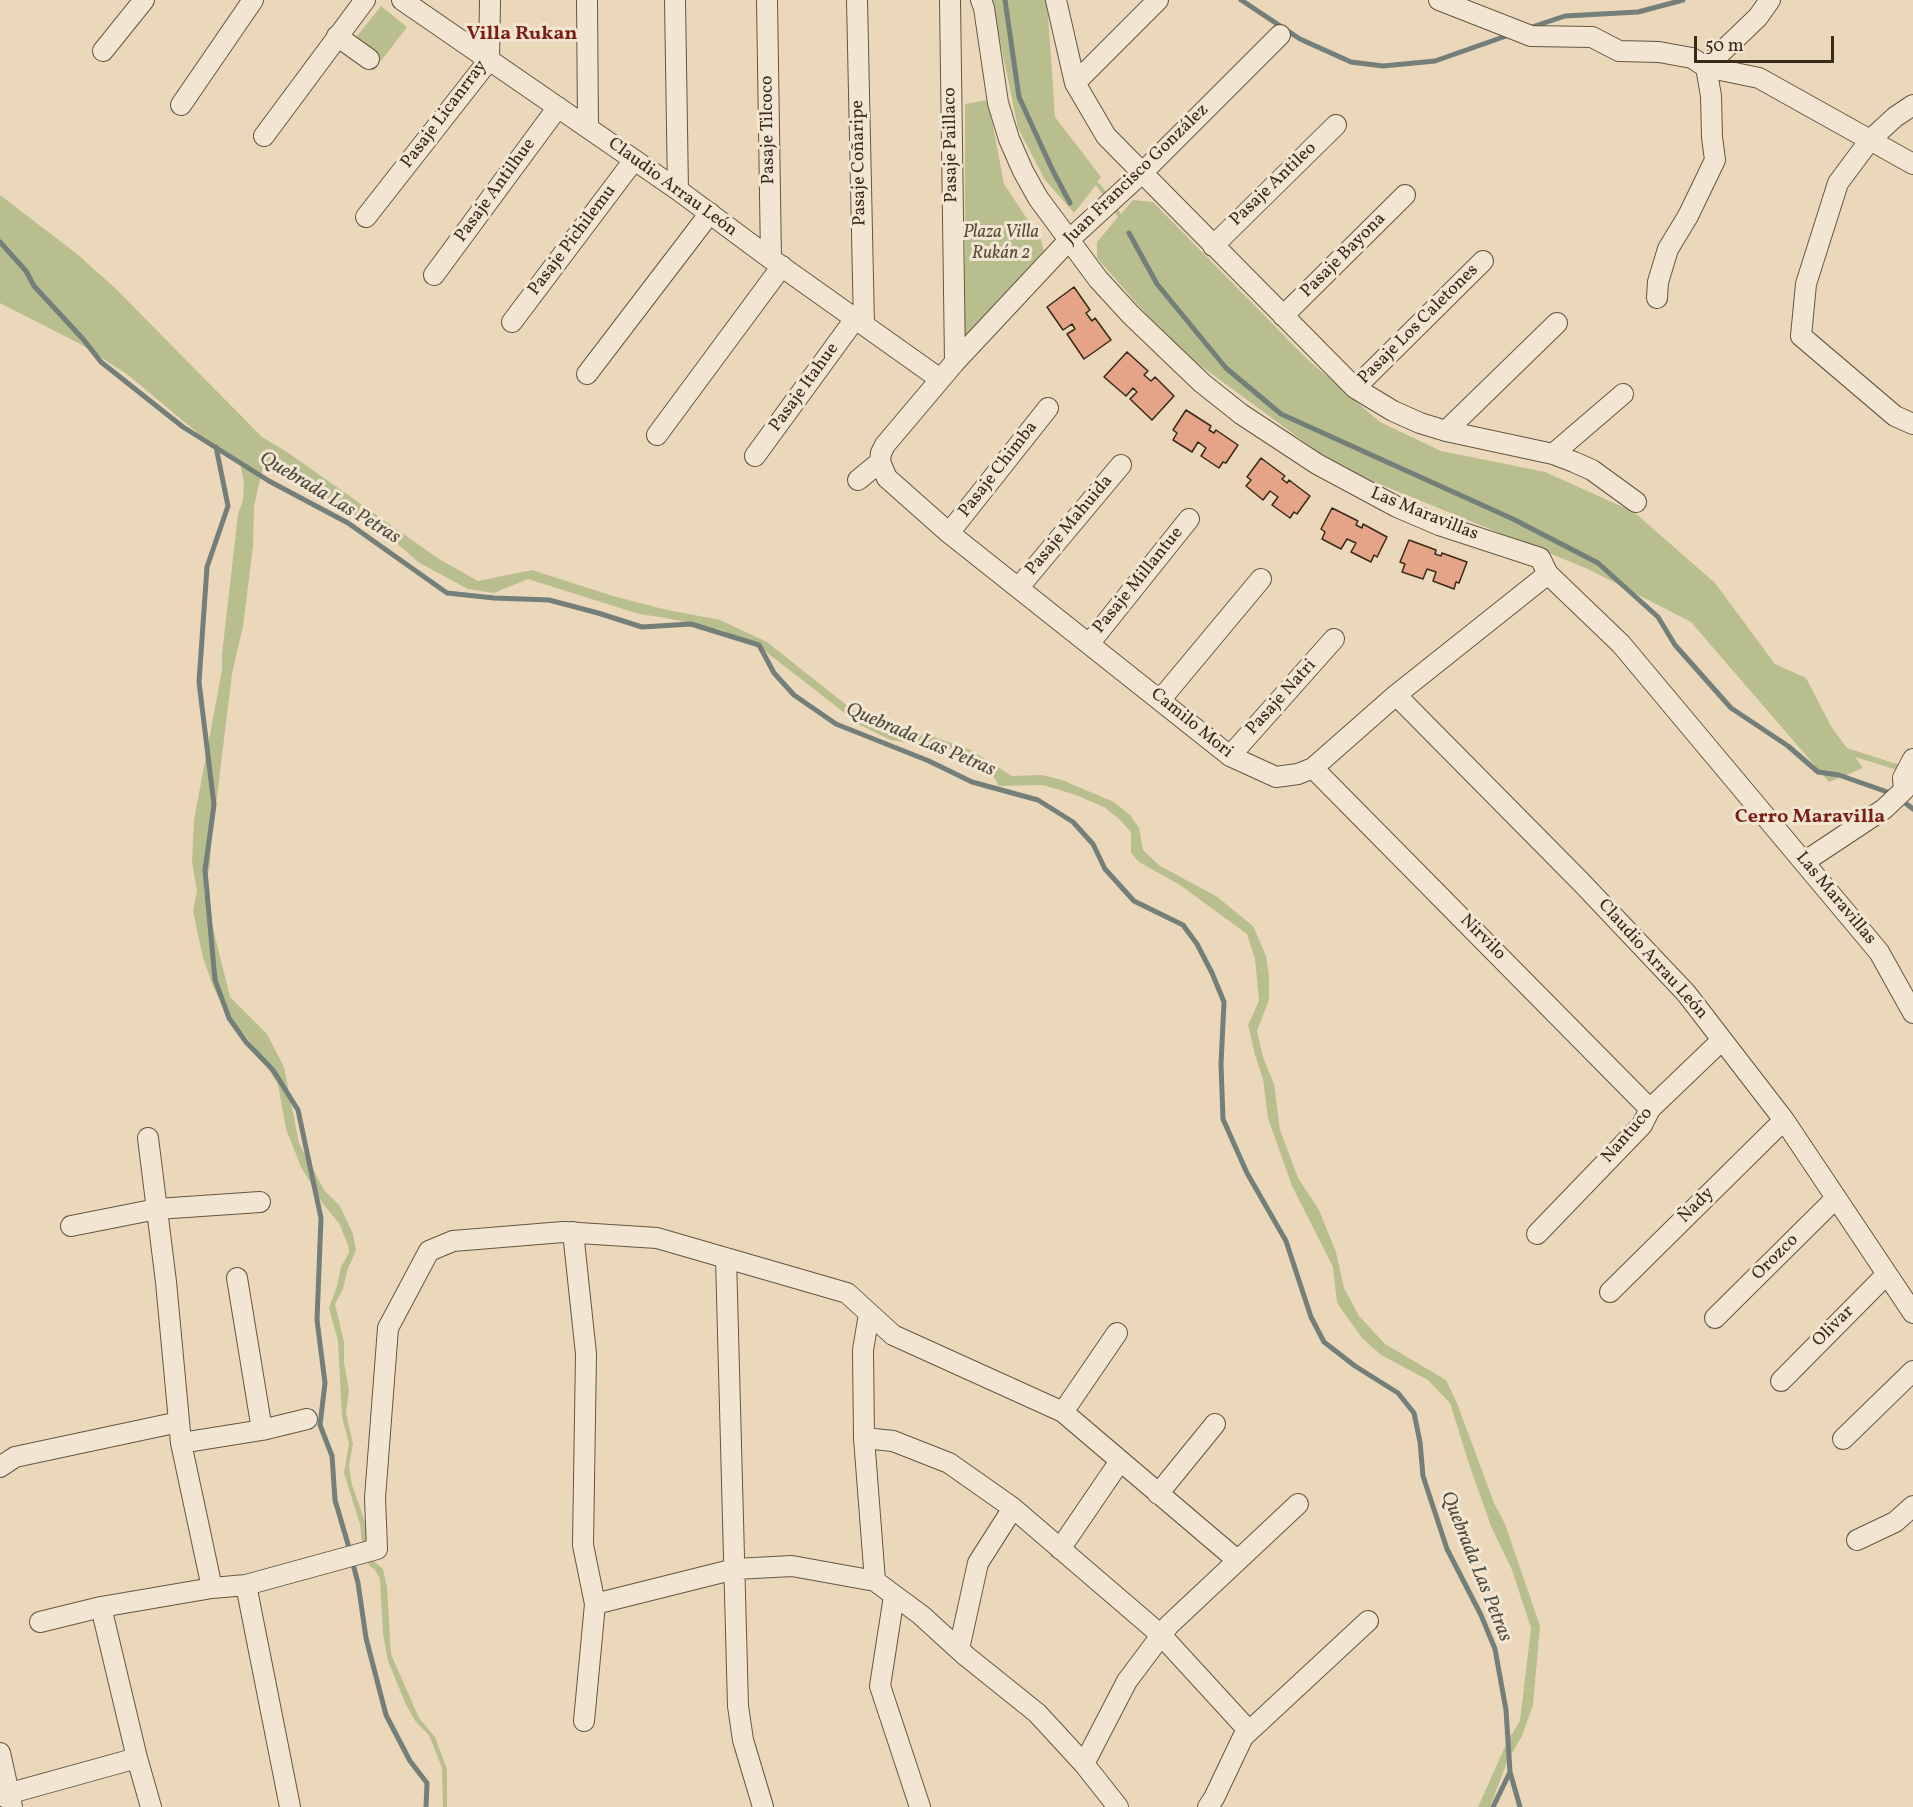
<!DOCTYPE html>
<html>
<head>
<meta charset="utf-8">
<style>
	body { margin:0 }
	#map { position:relative; width:1913px; height:1807px; overflow:hidden; background:#ebd8bb; font-family:Vollkorn,serif }
	canvas { display:block }
	.scale { position:absolute; left:1694px; top:36px; width:140px; height:27px; box-sizing:border-box; border:3px solid #382a17; border-top:0; padding-left:8px; font-size:18px; line-height:21px; white-space:nowrap; color:#382a17; -webkit-text-stroke:4px #f2e6d3; paint-order:stroke }
</style>
</head>
<body>
<div id="map">
<canvas width="1913" height="1807"></canvas>
<div class="scale">50 m</div>
</div>
<script>
const ctx = document.querySelector('canvas').getContext('2d');
ctx.lineJoin = 'round';
function paint(path, color) { ctx.fillStyle = color; ctx.fill(path, 'evenodd'); }
const toPath = rows => new Path2D(rows.map(r => 'M' + r).join(''));
function stroke(path, color, width, dash) { ctx.strokeStyle = color; ctx.lineWidth = width; ctx.lineCap = dash ? 'butt' : 'round'; ctx.setLineDash(dash || []); ctx.stroke(path); }
function label(font, color, halo, rows, align = 'center') {
  ctx.font = font + ' Vollkorn,serif'; ctx.lineWidth = 6; ctx.setLineDash([]); ctx.textBaseline = 'middle'; ctx.strokeStyle = halo; ctx.fillStyle = color; for (const [text, x, y, turn = 0] of rows) {
    ctx.save(); ctx.translate(x, y); ctx.rotate((+turn || 0) * Math.PI / 180); ctx.textAlign = isNaN(turn) ? turn : align; if (halo) ctx.strokeText(text, 0, 0); ctx.fillText(text, 0, 0); ctx.restore();
  }
}
const green = toPath([
	[986,0,1047,0,1055,117,1101,177,1097,182,1101,185,1121,214,1133,200,1153,202,1307,359,1380,422,1441,451,1545,472,1634,512,1715,583,1775,664,1806,678,1832,728,1847,748,1906,767,1907,773,1855,757,1863,768,1829,782,1691,622,1588,569,1340,468,1175,347,1097,258,1097,242,1118,217,1096,185,1074,213,1045,180,1018,128,996,21],
	[381,6,407,27,381,61,354,40],
	[988,100,1004,184,1041,240,1044,251,965,336,965,104],
	[0,195,77,254,115,288,262,437,287,452,439,559,478,581,532,570,613,596,663,609,720,620,767,642,859,715,891,733,931,736,971,750,1012,776,1042,775,1062,780,1114,802,1130,815,1139,828,1143,850,1160,866,1216,896,1253,926,1266,956,1269,976,1269,1000,1257,1031,1263,1057,1274,1084,1280,1130,1298,1178,1319,1210,1336,1252,1344,1288,1359,1316,1385,1344,1446,1380,1457,1403,1494,1503,1505,1524,1540,1626,1533,1705,1522,1736,1507,1762,1490,1807,1478,1807,1508,1740,1520,1721,1531,1628,1512,1570,1491,1526,1469,1464,1450,1403,1428,1380,1381,1355,1362,1338,1337,1303,1333,1267,1292,1186,1268,1118,1263,1079,1255,1055,1248,1025,1259,1001,1255,959,1247,934,1180,885,1139,862,1131,853,1131,832,1119,819,1104,807,1076,795,1043,785,999,786,990,771,953,749,891,740,860,725,765,651,722,630,666,618,639,614,528,579,494,593,468,589,418,562,381,529,321,499,292,478,263,467,254,506,253,547,243,626,232,674,211,846,210,865,204,892,230,997,267,1034,284,1067,299,1143,324,1190,340,1206,353,1234,356,1250,347,1271,343,1289,335,1304,344,1342,344,1363,349,1390,346,1413,353,1444,349,1466,352,1485,367,1528,370,1558,383,1569,387,1587,391,1654,419,1718,435,1737,447,1769,447,1807,443,1807,442,1768,429,1735,416,1722,406,1705,388,1661,383,1634,380,1579,375,1570,367,1563,362,1543,360,1524,344,1473,349,1443,342,1417,338,1341,329,1308,337,1286,341,1267,349,1253,348,1245,339,1223,323,1204,301,1167,286,1129,278,1084,252,1044,224,1009,213,986,203,958,193,911,197,891,192,862,194,820,222,670,222,654,238,514,243,500,244,484,240,461,205,439,128,375,82,345,0,303]
]);
const stream = toPath([
	[1005,0,1019,97,1052,169,1070,203],
	[1241,0,1300,39,1351,62,1383,66,1435,61,1509,35],
	[1529,28,1565,16,1638,12,1683,0],
	[1129,233,1157,284,1226,368,1281,414,1513,519,1598,563,1658,617,1675,645,1731,708,1788,746,1818,772,1839,775,1893,794],
	[0,242,26,271,34,286,83,339,101,362,183,427,269,481,348,523,447,593,494,598,549,600,598,613,642,627,691,624,759,645,774,673,794,695,836,724,929,761,972,782,1038,800,1073,822,1093,844,1105,869,1134,901,1183,925,1197,944,1212,973,1224,1002,1221,1064,1223,1119,1247,1173,1286,1241,1311,1317,1324,1342,1355,1366,1398,1393,1414,1413,1420,1442,1423,1476,1447,1549,1481,1615,1495,1649,1506,1710,1510,1772,1520,1807],
	[216,447,228,506,207,567,199,682,214,805,205,870,215,980,229,1018,246,1042,273,1070,298,1110,321,1218,317,1320,325,1383,320,1425,332,1456,335,1500,350,1551],
	[1900,799,1913,809],
	[352,1560,358,1583,366,1638,386,1715,410,1761,427,1783,426,1807],
	[1493,1807,1510,1772]
]);
const building = toPath([
	[1074,287,1090,310,1086,313,1092,321,1095,318,1111,340,1084,359,1067,334,1075,329,1072,324,1063,330,1047,307,1074,287],
	[1127,352,1148,371,1144,375,1151,381,1155,377,1174,396,1152,420,1130,399,1137,392,1133,388,1126,396,1104,377,1127,352],
	[1186,410,1211,426,1209,430,1214,433,1216,430,1238,445,1226,463,1223,462,1219,468,1201,456,1206,448,1198,442,1192,452,1173,440,1177,433,1173,430,1186,410],
	[1261,458,1285,476,1282,479,1287,483,1289,480,1310,496,1297,514,1294,512,1290,518,1272,505,1278,497,1270,491,1263,500,1246,486,1251,480,1247,477,1261,458],
	[1332,508,1358,521,1356,525,1362,528,1363,524,1387,537,1377,557,1374,555,1371,562,1351,552,1356,543,1347,539,1341,549,1322,539,1325,532,1321,529,1332,508],
	[1409,540,1436,550,1435,554,1441,556,1442,553,1467,562,1459,583,1456,582,1454,589,1433,581,1436,572,1427,569,1423,579,1402,572,1405,564,1400,562,1409,540]
]);
const minor = toPath([
	[402,0,678,190,771,259,940,379],
	[587,0,588,127],
	[675,0,678,190],
	[767,0,771,259],
	[857,0,864,325],
	[950,0,955,362],
	[981,0,984,8,998,103,1009,139,1023,171,1038,198,1098,279,1131,315,1202,383,1241,414,1317,464,1397,507,1439,525,1540,558,1548,574,1621,644,1879,952,1913,1013],
	[1056,0,1075,83,1106,136,1355,388,1393,411,1420,423,1446,431,1553,454,1574,462,1592,470,1636,502],
	[1439,0,1531,36,1592,37,1619,51,1659,52,1692,58,1706,67,1711,96,1712,137,1715,160,1688,216,1668,249,1658,282,1657,298],
	[337,36,369,59],
	[103,51,144,0],
	[1706,67,1759,78,1913,164],
	[1706,67,1758,17,1770,0],
	[1075,83,1158,0],
	[181,105,253,0],
	[1913,105,1895,117,1870,140,1838,183,1806,284,1801,336,1895,416,1913,424],
	[264,136,365,0],
	[366,217,489,60,490,0],
	[1213,246,1336,125],
	[434,275,558,107],
	[1283,316,1405,195],
	[512,322,634,160],
	[587,374,710,213],
	[1355,388,1483,261],
	[1446,431,1557,323],
	[657,435,782,266],
	[1553,454,1623,394],
	[755,456,855,319],
	[880,462,887,478,949,533,1230,756,1276,777,1298,774,1313,768,1396,695,1548,574],
	[858,480,880,462,881,453,885,445,955,362,1070,239,1142,173,1280,35],
	[949,533,1048,408],
	[1019,587,1121,465],
	[1089,644,1189,519],
	[1396,695,1581,882,1686,993,1784,1120,1913,1313],
	[1161,699,1261,579],
	[1230,756,1334,639],
	[1313,768,1650,1109],
	[1804,862,1884,809,1904,790,1903,778,1913,759],
	[148,1138,166,1282,181,1443,212,1588],
	[71,1226,157,1209,260,1202],
	[573,1232,586,1354,583,1545,595,1604,735,1569,792,1566,875,1581,921,1615,966,1656,1037,1713,1084,1764,1118,1807],
	[1537,1234,1642,1125,1650,1109,1722,1040],
	[726,1258,738,1706,743,1740,763,1807],
	[237,1278,262,1430],
	[1610,1292,1784,1120],
	[869,1314,863,1350,864,1438,875,1581],
	[1715,1318,1836,1198],
	[1781,1381,1887,1274],
	[1063,1412,1117,1333],
	[864,1438,893,1441,949,1463,1013,1508,1161,1635,1249,1731],
	[1843,1439,1913,1371],
	[181,1443,262,1430,307,1419],
	[0,1467,15,1457,179,1422],
	[1158,1494,1215,1424],
	[1857,1540,1895,1522,1913,1506],
	[1060,1549,1120,1461],
	[246,1585,290,1807],
	[894,1596,880,1686,920,1807],
	[101,1607,137,1758,151,1807],
	[40,1622,101,1607,212,1588,246,1585,377,1549,375,1498,388,1328,429,1251,453,1241,563,1232,657,1238,847,1293,893,1335,1063,1412,1237,1560],
	[959,1649,978,1563,1013,1508],
	[584,1721,595,1604],
	[0,1753,12,1807],
	[1084,1764,1127,1681,1169,1625,1298,1504],
	[0,1796,137,1758],
	[1208,1807,1214,1798,1243,1737,1368,1621]
]);
const streetNames = [
	["Pasaje Licanrray",445,115,-53],
	["Pasaje Tilcoco",769,130,-91],
	["Pasaje Paillaco",952,145,-91],
	["Pasaje Coñaripe",860,163,-91],
	["Juan Francisco González",1137,175,-44],
	["Pasaje Antileo",1274,185,-44],
	["Claudio Arrau León",672,188,36],
	["Pasaje Antilhue",496,191,-54],
	["Pasaje Pichilemu",573,241,-53],
	["Pasaje Bayona",1344,256,-45],
	["Pasaje Los Caletones",1419,325,-45],
	["Pasaje Itahue",805,388,-54],
	["Pasaje Chimba",999,470,-52],
	["Las Maravillas",1424,515,22],
	["Pasaje Mahuida",1070,526,-50],
	["Pasaje Millantue",1139,581,-51],
	["Pasaje Natri",1282,698,-48],
	["Camilo Mori",1191,724,39],
	["Las Maravillas",1835,899,50],
	["Nirvilo",1482,938,45],
	["Claudio Arrau León",1652,960,48],
	["Nantuco",1628,1136,-49],
	["Ñady",1697,1206,-45],
	["Orozco",1776,1258,-45],
	["Olivar",1834,1327,-45]
];
const parkNames = [
	["Plaza Villa",1001,234],
	["Rukán 2",1001,255]
];
const neighbourhoodNames = [
	["Villa Rukan",522,35],
	["Cerro Maravilla",1810,818]
];
const waterNames = [
	["Quebrada Las Petras",329,499,31],
	["Quebrada Las Petras",920,741,23],
	["Quebrada Las Petras",1475,1567,68]
];
paint(green, '#b9be8e');
stroke(stream, '#737f78', 5);
paint(building, '#e5a488');
stroke(building, '#382a17', 1.5);
stroke(minor, '#655640', 22);
stroke(minor, '#f2e6d3', 20);
label('18px', '#382a17', '#f2e6d3', streetNames);
label('italic 18px', '#584f35', '#f2e6d3', parkNames);
label('bold 20px', '#7a1f14', '#f2e6d3', neighbourhoodNames);
label('italic 20px', '#514e40', '#f2e6d3', waterNames);
</script>
</body>
</html>
